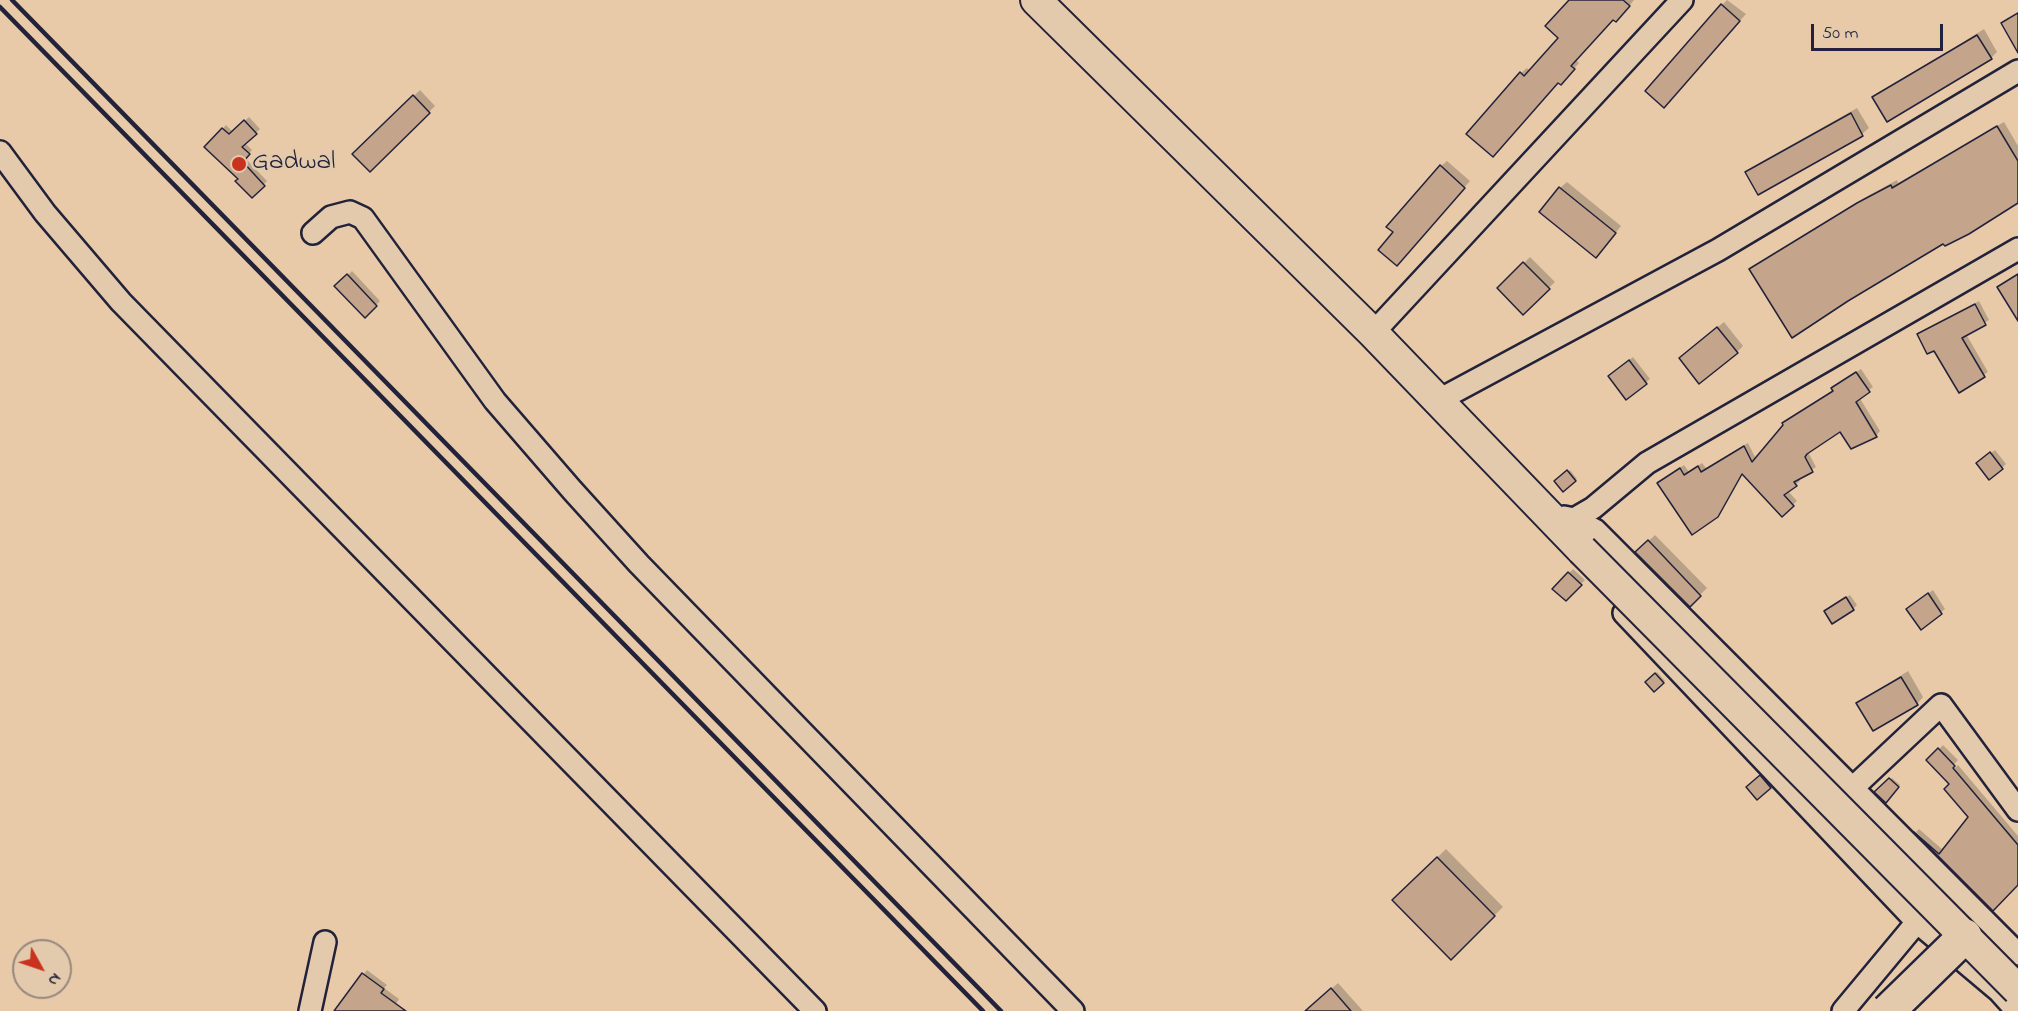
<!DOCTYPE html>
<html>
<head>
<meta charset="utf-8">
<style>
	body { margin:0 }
	#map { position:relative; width:2018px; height:1011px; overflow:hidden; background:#e8caa9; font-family:"Indie Flower",sans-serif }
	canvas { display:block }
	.north { position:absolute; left:12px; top:939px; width:60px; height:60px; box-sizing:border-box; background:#e4caac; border:2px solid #96877f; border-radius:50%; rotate:130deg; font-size:16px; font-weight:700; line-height:24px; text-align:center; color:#22223b }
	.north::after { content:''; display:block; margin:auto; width:21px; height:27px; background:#c8321e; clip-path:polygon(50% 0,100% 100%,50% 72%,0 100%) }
	.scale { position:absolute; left:1811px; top:24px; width:132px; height:27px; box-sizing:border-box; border:3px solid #22223b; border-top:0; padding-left:8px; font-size:18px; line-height:21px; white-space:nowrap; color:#22223b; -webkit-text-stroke:4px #e4caac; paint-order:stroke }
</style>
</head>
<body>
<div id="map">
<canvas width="2018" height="1011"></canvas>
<div class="north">N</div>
<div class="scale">50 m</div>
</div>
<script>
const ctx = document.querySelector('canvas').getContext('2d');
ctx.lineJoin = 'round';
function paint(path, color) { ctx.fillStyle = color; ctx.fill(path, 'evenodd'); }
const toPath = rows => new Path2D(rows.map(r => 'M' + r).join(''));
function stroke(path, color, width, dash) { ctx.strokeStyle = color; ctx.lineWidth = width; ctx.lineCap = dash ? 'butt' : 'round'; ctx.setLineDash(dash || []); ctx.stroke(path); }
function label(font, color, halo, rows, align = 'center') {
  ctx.font = font + ' "Indie Flower",sans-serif'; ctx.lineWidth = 5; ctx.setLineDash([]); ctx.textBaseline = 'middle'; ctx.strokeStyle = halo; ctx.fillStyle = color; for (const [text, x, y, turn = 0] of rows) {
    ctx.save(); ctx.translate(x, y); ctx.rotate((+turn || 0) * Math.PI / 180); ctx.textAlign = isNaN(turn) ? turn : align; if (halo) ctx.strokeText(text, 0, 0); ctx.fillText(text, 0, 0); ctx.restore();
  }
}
const shadow = toPath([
	[1571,0,1634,0,1622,15,1613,18,1576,60,1579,63,1566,78,1558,81,1498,150,1521,73,1527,68,1530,71,1560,37],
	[1727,0,1746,14,1670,100,1722,5],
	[1984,29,1997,52,1991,58,1874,98],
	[420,90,435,106,370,170,354,154],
	[1857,108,1869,128,1862,134,1759,193,1747,173,1754,166],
	[249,117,260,129,245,143,252,150,245,158,267,181,252,196,240,179,206,147,226,125,233,132],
	[2004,122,2018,146,2018,201,1944,242,1792,336,1751,269,1864,198,1897,180,1898,183],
	[1447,161,1470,181,1403,258,1441,166],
	[1567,182,1621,226,1602,250,1560,188],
	[1530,257,1555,282,1523,313,1499,288],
	[352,271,380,301,365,316,337,286],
	[1979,301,1989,320,1966,334,1988,372,1959,390,1934,349,1919,334],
	[1724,322,1743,346,1737,352,1687,352],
	[1633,357,1650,379,1627,398,1614,372],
	[1861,369,1873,387,1859,397,1880,431,1876,436,1841,430,1808,452,1816,467,1799,478,1800,481,1788,491,1797,501,1782,515,1743,473,1717,516,1659,483,1684,465,1689,472,1702,463,1706,468,1748,443,1756,459,1788,419,1834,390,1837,384],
	[1995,450,2006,464,2002,468,1982,460],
	[1570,470,1577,479,1563,490,1556,481],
	[1655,535,1707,588,1690,605,1637,552],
	[1573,569,1585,580,1566,599,1554,589],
	[1933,590,1945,609,1921,628,1912,605],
	[1850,595,1857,605,1853,609,1830,607],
	[1908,671,1923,697,1917,704,1858,703],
	[1657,672,1665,681,1655,690,1647,682],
	[1943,745,1958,760,1947,772,1949,774,1958,765,2018,836,2018,884,1993,908,1916,832,1919,829,1943,850,1970,817,1951,784,1928,761],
	[1762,775,1772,786,1757,798,1748,787],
	[1892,778,1900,785,1886,801,1876,792],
	[1446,849,1503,907,1451,958,1394,900],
	[367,970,387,985,384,988,399,999,391,1011,340,1011,337,1009],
	[1338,983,1363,1011,1306,1011]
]);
const building = toPath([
	[1569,0,1623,0,1630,6,1616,22,1613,20,1571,66,1575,69,1561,85,1558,83,1493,157,1466,134,1520,72,1524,76,1558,38,1545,26,1569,0],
	[1721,4,1740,21,1664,108,1645,91,1721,4],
	[2018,13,2018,53,2001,23,2018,13],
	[1977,35,1992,59,1887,122,1872,97,1977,35],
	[413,95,430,113,370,172,352,154,413,95],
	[1851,113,1863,136,1758,195,1745,172,1851,113],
	[244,120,257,134,242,147,250,154,243,162,265,186,252,198,235,181,238,179,204,147,222,128,229,134,244,120],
	[1997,126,2018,161,2018,203,1969,234,1945,246,1943,244,1848,301,1792,338,1749,269,1857,203,1891,185,1892,188,1997,126],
	[1440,165,1465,188,1397,266,1378,250,1393,232,1386,227,1440,165],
	[1559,187,1616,233,1596,258,1539,212,1559,187],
	[1523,262,1550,289,1523,315,1497,288,1523,262],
	[347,274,377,306,365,318,334,286,347,274],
	[2018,274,2018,321,1997,287,2018,274],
	[1975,304,1986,325,1962,338,1985,377,1959,393,1934,351,1927,354,1917,334,1975,304],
	[1717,327,1738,353,1699,384,1679,358,1717,327],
	[1629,360,1647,384,1626,400,1608,376,1629,360],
	[1856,372,1870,392,1856,402,1877,437,1851,449,1840,432,1807,454,1805,457,1813,472,1794,482,1797,486,1784,495,1794,506,1782,517,1742,474,1718,517,1692,535,1657,483,1680,468,1684,475,1698,466,1701,472,1744,446,1752,462,1783,425,1782,423,1833,391,1831,388,1856,372],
	[1990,452,2003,469,1989,480,1976,463,1990,452],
	[1567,470,1576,481,1563,492,1554,481,1567,470],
	[1648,540,1701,596,1690,607,1635,552,1648,540],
	[1568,572,1582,585,1566,601,1552,589,1568,572],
	[1928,593,1942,614,1921,630,1906,609,1928,593],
	[1846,597,1854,610,1832,624,1824,611,1846,597],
	[1655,673,1664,683,1654,692,1645,682,1655,673],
	[1901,677,1918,705,1873,731,1856,703,1901,677],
	[1938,748,1955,766,1953,768,2018,845,2018,885,1993,911,1914,832,1939,854,1968,817,1944,789,1949,784,1926,760,1938,748],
	[1760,775,1771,788,1757,800,1746,787,1760,775],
	[1889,778,1899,787,1886,803,1874,792,1889,778],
	[1437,857,1495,916,1451,960,1392,900,1437,857],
	[362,973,384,989,381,993,406,1011,334,1011,362,973],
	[1331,988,1351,1011,1305,1011,1331,988]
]);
const minor = toPath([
	[0,152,45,213,121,302,815,1011],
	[313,233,331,217,350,212,363,218,495,401,572,490,639,564,1073,1011],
	[1373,333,1682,0],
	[1439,400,1718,250,2018,71],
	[1564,517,1574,519,1593,508,1647,463,2018,249],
	[1574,519,1595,530,2018,954],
	[1624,613,1917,922,1999,991,2017,1011],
	[1842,798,1941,705,2018,810],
	[310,1011,325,942],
	[1843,1011,1917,922]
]);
const secondary = toPath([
	[1036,0,1373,333,1582,550]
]);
const rail = toPath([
	[12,0,1001,1011],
	[0,7,983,1011]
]);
const secondaryBridge = toPath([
	[1582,550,2018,990]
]);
const primaryBridge = toPath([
	[1888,1011,1965,936]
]);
const markers = [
	[239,164,8,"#c8321e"]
];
const poiNames = [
	["Gadwal",252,164]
];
paint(shadow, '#0003');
paint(building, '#c4a48b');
stroke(building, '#22223b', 1.5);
stroke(minor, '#22223b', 26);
stroke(secondary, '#22223b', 34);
stroke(minor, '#e4caac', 21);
stroke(secondary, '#e4caac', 30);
stroke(rail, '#22223b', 4.5);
stroke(secondaryBridge, '#22223b', 34, []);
stroke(primaryBridge, '#22223b', 38, []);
stroke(secondaryBridge, '#e4caac', 30);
stroke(primaryBridge, '#e4caac', 33);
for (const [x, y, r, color] of markers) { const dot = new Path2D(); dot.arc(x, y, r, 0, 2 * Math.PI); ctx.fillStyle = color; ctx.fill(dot); stroke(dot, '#e4caac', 2); }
label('27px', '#22223b', '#e4caac', poiNames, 'left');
</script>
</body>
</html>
